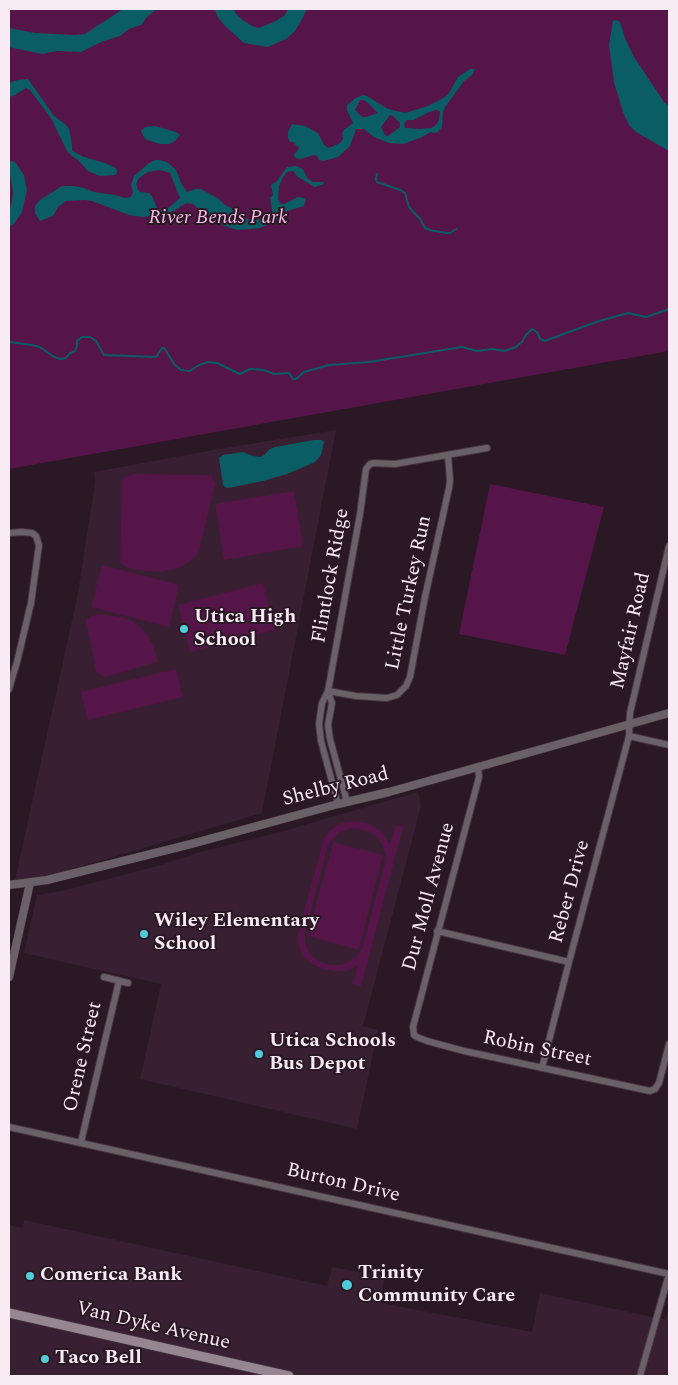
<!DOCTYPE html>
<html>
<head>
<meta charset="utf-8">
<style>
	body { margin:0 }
	#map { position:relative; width:678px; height:1385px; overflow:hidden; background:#2a1825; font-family:Spectral,serif }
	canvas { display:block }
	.frame { position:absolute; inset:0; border:10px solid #f8ebf4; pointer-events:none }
</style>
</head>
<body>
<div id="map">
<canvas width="678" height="1385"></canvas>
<div class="frame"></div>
</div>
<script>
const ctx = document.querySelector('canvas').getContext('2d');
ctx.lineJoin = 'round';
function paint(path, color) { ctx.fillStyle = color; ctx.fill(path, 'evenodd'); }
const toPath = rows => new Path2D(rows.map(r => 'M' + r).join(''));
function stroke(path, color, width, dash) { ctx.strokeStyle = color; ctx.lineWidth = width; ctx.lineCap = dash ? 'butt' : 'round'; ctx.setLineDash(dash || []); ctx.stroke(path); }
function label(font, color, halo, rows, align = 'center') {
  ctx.font = font + ' Spectral,serif'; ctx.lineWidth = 4; ctx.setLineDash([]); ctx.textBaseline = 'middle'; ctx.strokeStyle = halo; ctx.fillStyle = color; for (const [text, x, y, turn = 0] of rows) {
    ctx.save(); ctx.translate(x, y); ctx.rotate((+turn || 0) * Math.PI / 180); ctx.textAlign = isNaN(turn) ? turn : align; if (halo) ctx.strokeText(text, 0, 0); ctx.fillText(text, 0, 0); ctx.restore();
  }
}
const built = toPath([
	[336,430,262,813,52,875,15,880,78,593,95,483,94,472,213,450],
	[418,792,421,806,363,1026,378,1030,357,1129,140,1079,161,984,24,953,37,895,62,891,161,865,197,853,280,832],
	[24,1220,327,1286,332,1267,384,1277,381,1303,532,1332,540,1293,666,1320,667,1312,669,1312,669,1376,9,1376,9,1225,23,1228]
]);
const green = toPath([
	[9,9,669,9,669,351,9,469],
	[134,474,211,475,215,484,201,544,199,552,194,558,186,564,178,568,160,572,130,569,120,563,122,481,125,477],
	[490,484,604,507,565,655,459,634],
	[294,491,303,546,224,560,215,504],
	[102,565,179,585,169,627,91,607],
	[263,583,275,630,190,652,178,605],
	[100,614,120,617,131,620,140,627,147,635,153,645,158,662,105,677,96,672,86,620,92,616],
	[176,669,183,697,88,720,81,692],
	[354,821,367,823,380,830,390,844,396,825,403,827,361,986,353,984,358,965,347,971,334,971,323,969,312,964,304,957,301,951,298,943,298,934,324,838,332,829,342,823],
	[350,828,361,829,370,832,377,837,382,844,385,852,386,860,362,949,356,957,349,962,340,965,330,965,321,962,314,958,308,951,305,943,305,933,328,845,340,832],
	[333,842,383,855,359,950,308,936]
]);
const water = toPath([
	[123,9,157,9,147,17,141,25,129,29,120,36,101,42,81,52,57,51,42,54,9,47,9,28,35,33,75,35,85,34],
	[215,9,233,9,237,15,243,20,252,26,259,28,276,21,285,15,288,9,307,9,302,19,295,31,286,39,268,47,244,43,224,25,217,16],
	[615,20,620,22,625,38,634,57,664,102,669,106,669,151,636,132,629,125,623,112,614,82,609,45,613,21],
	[470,69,475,69,472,75,464,81,445,107,443,112,442,127,438,132,435,133,431,132,420,138,403,144,389,143,374,137,364,129,356,129,350,146,338,157,324,161,319,160,317,156,314,155,301,159,295,158,294,155,299,148,293,142,290,142,288,138,288,132,292,124,305,126,318,133,324,145,329,148,340,143,343,139,342,134,344,130,353,123,347,110,347,105,356,98,363,95,367,96,388,109,405,113,428,106,445,97,449,93,458,77],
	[360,100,363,100,367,102,378,113,366,117,362,117,355,110],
	[436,110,440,111,439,120,436,125,431,128,420,129,405,128,404,124,407,120,414,120,429,112],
	[390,115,393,116,400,123,400,127,388,136,385,135,381,127],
	[28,79,54,116,65,124,69,129,72,145,72,151,84,157,105,163,116,168,117,172,116,175,100,176,88,171,78,160,72,156,67,151,51,118,30,90,26,88,15,95,9,97,9,83,18,80],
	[155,126,176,132,180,135,175,141,169,144,160,144,153,142,145,139,141,131,145,127],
	[155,160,159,160,167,162,173,167,177,172,181,183,187,192,195,189,201,189,219,199,225,205,239,212,247,219,252,221,273,215,270,198,273,195,271,185,277,181,287,167,296,166,301,168,304,171,307,178,313,182,323,182,324,184,315,187,298,177,293,171,287,172,283,177,279,186,278,200,281,204,284,204,298,197,304,198,306,199,304,206,284,212,278,220,260,228,238,230,224,226,207,216,193,204,186,203,174,211,158,216,142,217,129,215,92,201,86,200,66,201,58,207,53,216,40,221,35,213,35,206,40,200,62,186,74,186,84,188,94,192,115,195,125,198,131,197,133,192,131,185,134,176,149,163],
	[160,170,170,173,180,198,166,210,161,210,157,208,152,196,149,193,140,192,138,190,136,184,139,178,148,172],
	[11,161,15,162,24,175,27,190,22,212,13,225,9,226,9,212,12,201,13,193,9,168,9,164],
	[314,440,322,440,324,442,321,455,315,462,287,474,263,481,233,487,227,488,223,485,219,458,223,455,243,452,253,456,261,457,264,455,270,449,275,447]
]);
const stream = toPath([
	[377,174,376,179,377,182,400,190,405,193,409,207,420,219,425,228,433,231,436,231,446,233,450,233,456,229],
	[9,342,32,345,40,347,54,357,61,359,66,358,69,354,75,351,77,346,77,341,82,337,90,337,96,341,104,355,156,357,162,348,164,348,175,365,181,370,190,371,199,365,208,362,217,363,240,374,250,369,264,370,274,374,289,373,293,379,296,379,304,372,329,365,369,362,462,347,477,351,492,349,505,351,516,347,522,342,526,335,532,329,537,332,540,339,545,341,596,322,610,318,628,313,646,317,669,309]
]);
const minor = toPath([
	[9,533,22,532,32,533,36,536,39,545,31,603,17,662,9,689],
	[328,691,356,696,387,698,397,695,406,686,410,677,425,597,449,488,450,480,448,455],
	[328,691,332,703,328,725,330,739,347,802],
	[629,736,669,745],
	[478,767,479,777,413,1027,414,1035,417,1037,427,1041,464,1051,650,1091,655,1089,659,1083,669,1044],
	[338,804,321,741,319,724,322,703,328,691,360,514,366,469,370,464,374,463,395,464,487,448],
	[437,931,569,962],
	[104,977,128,983],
	[542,1068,569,962,629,736,630,713,669,546],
	[9,1127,669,1274],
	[81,1142,119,981],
	[640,1376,669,1274]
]);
const tertiary = toPath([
	[9,885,47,880,191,844,338,804,389,792,478,767,669,713],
	[9,977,30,883]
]);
const secondary = toPath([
	[9,1313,289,1376]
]);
const markers = [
	[184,629,5,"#52cbd8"],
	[144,934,5,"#52cbd8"],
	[259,1054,5,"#52cbd8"],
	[30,1276,5,"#52cbd8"],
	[347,1285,6,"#52cbd8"],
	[45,1359,5,"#52cbd8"]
];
const parkNames = [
	["River Bends Park",218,219]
];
const streetNames = [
	["Flintlock Ridge",332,576,-80],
	["Little Turkey Run",410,593,-78],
	["Mayfair Road",632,631,-77],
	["Shelby Road",336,788,-14],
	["Reber Drive",571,892,-75],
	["Dur Moll Avenue",430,897,-75],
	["Robin Street",537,1050,12],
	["Orene Street",84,1057,-77],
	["Burton Drive",343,1184,13],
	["Van Dyke Avenue",153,1327,13]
];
const poiNames = [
	["Utica High",194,618],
	["School",194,641],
	["Wiley Elementary",154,922],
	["School",154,945],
	["Utica Schools",269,1042],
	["Bus Depot",269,1065],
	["Trinity",358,1274],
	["Community Care",358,1297],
	["Comerica Bank",40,1276],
	["Taco Bell",55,1359]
];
paint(built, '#382032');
paint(green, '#551549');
paint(water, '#0b5d65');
stroke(stream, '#0b5d65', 2);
stroke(minor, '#473642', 8);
stroke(tertiary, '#473642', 9);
stroke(secondary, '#473642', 11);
stroke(minor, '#6a6067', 6);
stroke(tertiary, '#6a6067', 8);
stroke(secondary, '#968691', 9);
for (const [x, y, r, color] of markers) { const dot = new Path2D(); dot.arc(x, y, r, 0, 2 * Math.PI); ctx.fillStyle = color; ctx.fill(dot); stroke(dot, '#2a1825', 2); }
label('italic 20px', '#f5b8e4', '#2a1825', parkNames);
label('20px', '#f8ebf4', '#2a1825', streetNames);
label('bold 20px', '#f8ebf4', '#2a1825', poiNames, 'left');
</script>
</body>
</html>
